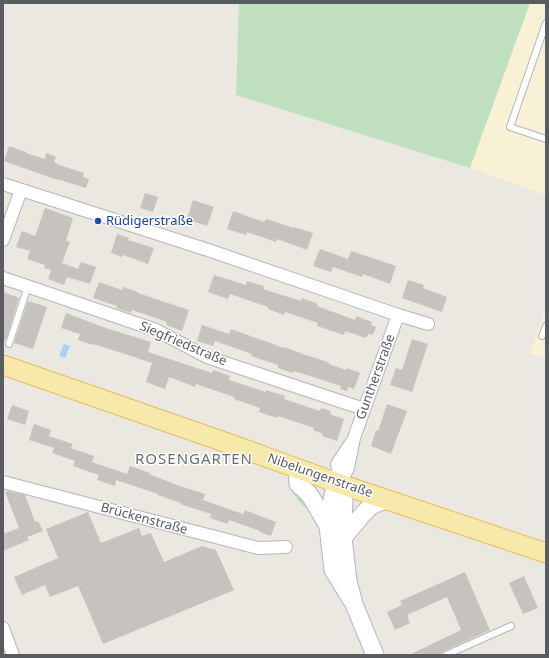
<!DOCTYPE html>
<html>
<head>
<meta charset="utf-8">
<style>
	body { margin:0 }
	#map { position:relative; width:549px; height:658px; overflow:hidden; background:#eae8e0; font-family:"Noto Sans",sans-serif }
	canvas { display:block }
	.frame { position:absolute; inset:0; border:4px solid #595c60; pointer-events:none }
</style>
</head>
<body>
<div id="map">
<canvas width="549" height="658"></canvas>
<div class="frame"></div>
</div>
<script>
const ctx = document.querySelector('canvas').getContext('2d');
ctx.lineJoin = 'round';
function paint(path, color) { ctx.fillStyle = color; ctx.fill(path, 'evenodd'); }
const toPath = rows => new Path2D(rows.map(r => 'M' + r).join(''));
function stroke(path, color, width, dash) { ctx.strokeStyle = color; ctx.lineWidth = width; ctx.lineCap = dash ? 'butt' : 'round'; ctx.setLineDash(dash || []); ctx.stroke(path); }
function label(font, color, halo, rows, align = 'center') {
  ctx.font = font + ' "Noto Sans",sans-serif'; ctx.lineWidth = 3; ctx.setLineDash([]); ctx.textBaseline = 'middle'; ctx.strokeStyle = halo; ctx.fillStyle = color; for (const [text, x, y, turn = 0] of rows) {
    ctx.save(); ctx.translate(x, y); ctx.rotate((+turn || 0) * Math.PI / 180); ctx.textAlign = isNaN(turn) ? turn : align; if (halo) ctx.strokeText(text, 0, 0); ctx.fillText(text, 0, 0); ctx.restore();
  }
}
const commercial = toPath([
	[530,3,546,3,546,195,470,168],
	[546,308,546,359,530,353]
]);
const green = toPath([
	[239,3,530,3,470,168,236,95],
	[291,487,301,494,315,516,299,502,290,488]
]);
const water = toPath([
	[64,344,70,346,65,358,59,356]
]);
const building = toPath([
	[9,146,26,152,26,153,45,159,46,153,56,157,54,162,57,163,56,164,84,173,83,177,89,179,86,188,57,179,57,180,4,161],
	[145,193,158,197,153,212,140,208],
	[193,200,214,207,207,226,187,219],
	[45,208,73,218,66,241,70,242,62,263,78,269,81,262,96,267,90,284,67,277,64,285,48,279,51,270,44,268,45,265,27,259,30,251,16,247,22,231,35,236],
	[233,211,264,222,266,219,294,228,294,227,313,233,307,250,277,239,276,242,247,232,246,235,227,229],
	[117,234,129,238,128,240,154,248,148,264,123,255,122,257,111,253],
	[320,249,348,259,351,251,396,266,390,284,363,274,362,277,333,267,331,272,313,266],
	[214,275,246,285,247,281,264,286,263,289,301,301,302,298,318,304,317,306,355,320,356,316,372,322,371,325,376,327,373,335,368,334,366,338,345,331,344,335,317,326,318,323,285,312,284,315,268,309,268,307,230,294,228,299,208,292],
	[408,280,424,285,423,288,447,297,442,312,402,298],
	[99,282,122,290,123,287,138,292,138,293,189,310,182,331,166,325,167,322,132,310,131,313,116,308,117,306,93,298],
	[3,292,19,298,6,340,3,339],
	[28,301,47,307,33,349,14,343],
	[66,313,79,318,109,329,151,342,148,352,212,373,213,370,222,373,230,376,229,380,266,392,266,390,285,396,284,399,320,411,321,408,331,411,330,414,344,419,337,441,322,436,323,434,313,430,314,428,278,416,277,418,259,412,260,408,234,399,234,397,196,384,195,387,169,377,165,389,146,382,152,363,119,352,93,344,93,345,78,340,80,334,61,328],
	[202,325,229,334,231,329,284,348,285,347,300,353,330,363,329,364,346,370,347,368,360,373,354,389,348,387,347,391,340,389,341,386,294,371,293,373,278,368,278,365,251,356,252,354,215,341,213,346,197,341],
	[412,339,428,344,412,392,390,385,396,368,402,370],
	[387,404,407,411,391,454,371,446,376,430,378,431],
	[12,405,29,411,25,425,7,419],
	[34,424,51,430,49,436,73,444,71,448,94,456,92,462,127,474,130,466,150,473,149,474,177,485,205,494,203,500,243,514,245,510,276,522,271,536,260,532,260,531,229,520,228,524,210,518,211,514,180,504,181,503,158,495,158,494,116,480,115,486,97,480,99,475,73,466,75,461,52,453,54,448,29,440],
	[8,491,25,495,35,522,38,521,43,531,27,537,29,540,3,551,3,534,19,528,5,492],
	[88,512,101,543,139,528,142,536,151,533,164,562,202,546,216,550,234,590,103,644,78,586,50,597,45,585,22,595,14,577,58,558,46,529],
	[465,572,490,630,444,651,440,655,409,655,461,630,447,597,407,615,410,623,395,630,387,612,402,605,400,601],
	[524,576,538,608,523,614,509,583]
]);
const service = toPath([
	[546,23,510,127,546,139],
	[542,336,546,326],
	[9,344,28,286],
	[446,655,511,626]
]);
const minor = toPath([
	[3,184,208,250,398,315,428,324],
	[3,240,21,190],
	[3,278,156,330,207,357,364,409],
	[3,482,258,548,286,547],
	[340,484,348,468,354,438,398,315],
	[340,484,337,464,351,443],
	[3,628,13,655]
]);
const secondary = toPath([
	[297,469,298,484,308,493,311,497,328,526],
	[343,538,363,514,371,506,380,502,390,500],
	[354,604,348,581,343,538,344,494,340,484,334,492,332,500,328,526,333,570,354,604,375,655]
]);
const primary = toPath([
	[3,365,233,445,340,484,546,553]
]);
const markers = [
	[98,221,4,"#1a4fb4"]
];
const transitNames = [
	["Rüdigerstraße",106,221]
];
const streetNames = [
	["Siegfriedstraße",183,344,23],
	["Guntherstraße",376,377,-70],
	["Nibelungenstraße",320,476,19],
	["Brückenstraße",144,519,15]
];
const quarterNames = [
	["ROSENGARTEN",194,460]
];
paint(commercial, '#f9f1d6');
paint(green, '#bfe0be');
paint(water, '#a5d3f6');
paint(building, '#c6c3be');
stroke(service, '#b3b6ba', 8);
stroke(minor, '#b3b6ba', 14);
stroke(secondary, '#b2b5b9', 19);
stroke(primary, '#e2bc61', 21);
stroke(service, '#fff', 6);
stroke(minor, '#fff', 12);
stroke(secondary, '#fff', 17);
stroke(primary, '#f6e9a9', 19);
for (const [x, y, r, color] of markers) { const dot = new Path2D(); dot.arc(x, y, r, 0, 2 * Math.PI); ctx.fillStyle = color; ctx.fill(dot); stroke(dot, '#fff', 1.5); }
label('13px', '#164399', '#fff', transitNames, 'left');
label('13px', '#595c60', '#fff', streetNames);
ctx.letterSpacing = '1px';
label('15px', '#6a6e71', '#fff', quarterNames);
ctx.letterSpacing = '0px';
</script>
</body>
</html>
